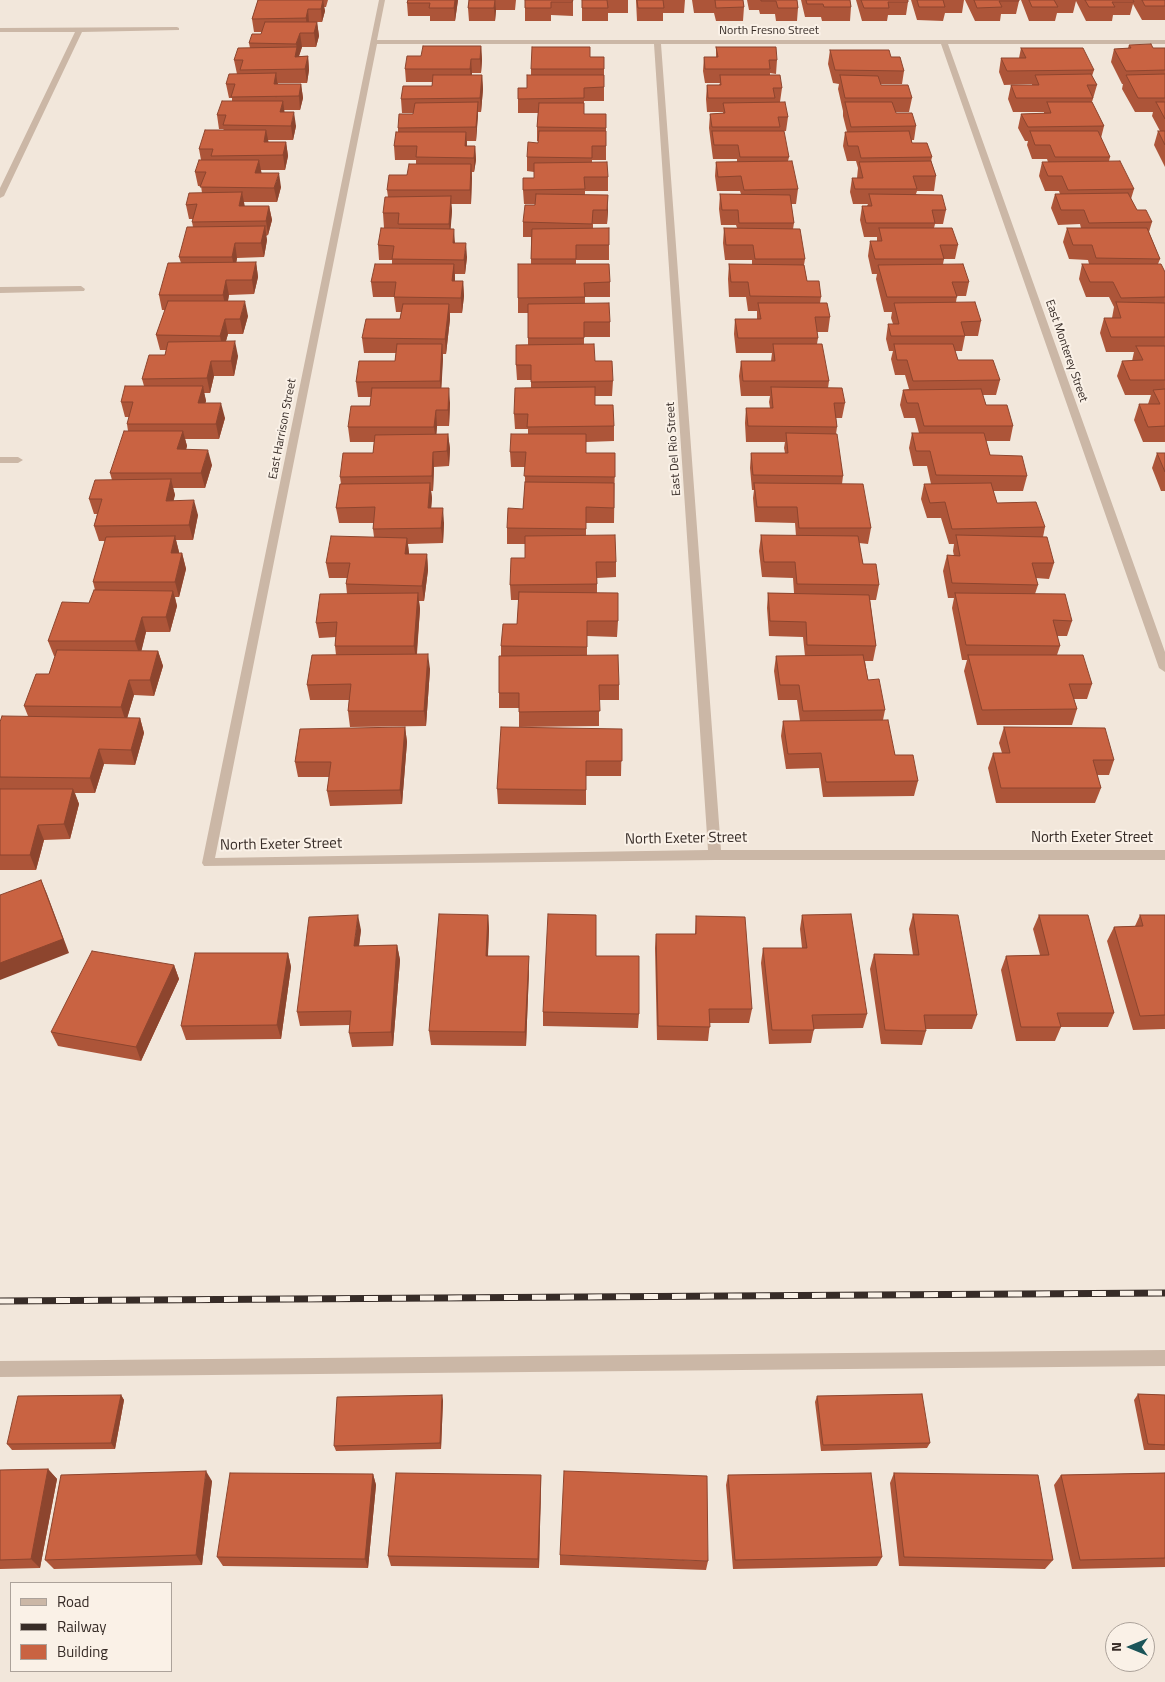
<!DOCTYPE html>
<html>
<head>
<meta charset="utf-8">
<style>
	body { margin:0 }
	#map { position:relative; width:1165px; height:1682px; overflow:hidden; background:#f2e7db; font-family:"Titillium Web",sans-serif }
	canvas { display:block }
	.legend { position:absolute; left:10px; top:1582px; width:162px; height:90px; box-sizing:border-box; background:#faf1e7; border:1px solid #aca29a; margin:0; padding:6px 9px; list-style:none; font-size:15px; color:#372c27 }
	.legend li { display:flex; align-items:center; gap:10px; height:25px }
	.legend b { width:25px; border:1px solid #aca29a }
	.north { position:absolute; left:1105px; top:1622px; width:50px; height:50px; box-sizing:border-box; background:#faf1e7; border:1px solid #aca29a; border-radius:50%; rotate:270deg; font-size:14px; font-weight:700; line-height:20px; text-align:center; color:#372c27 }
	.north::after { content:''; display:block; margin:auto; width:18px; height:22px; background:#1c5559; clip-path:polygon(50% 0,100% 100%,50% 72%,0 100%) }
</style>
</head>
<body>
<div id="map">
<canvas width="1165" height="1682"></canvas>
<ul class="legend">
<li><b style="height:6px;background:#cbb7a6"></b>Road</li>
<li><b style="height:6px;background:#372c27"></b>Railway</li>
<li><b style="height:14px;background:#c96342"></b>Building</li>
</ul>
<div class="north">N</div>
</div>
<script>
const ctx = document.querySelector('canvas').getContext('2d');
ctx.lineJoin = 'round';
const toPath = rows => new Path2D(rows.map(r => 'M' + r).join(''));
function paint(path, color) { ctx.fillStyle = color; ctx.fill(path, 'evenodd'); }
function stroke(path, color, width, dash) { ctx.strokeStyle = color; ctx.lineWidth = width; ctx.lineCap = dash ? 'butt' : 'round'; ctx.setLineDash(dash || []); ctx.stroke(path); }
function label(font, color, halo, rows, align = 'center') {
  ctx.font = font + ' "Titillium Web",sans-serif'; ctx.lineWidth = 4; ctx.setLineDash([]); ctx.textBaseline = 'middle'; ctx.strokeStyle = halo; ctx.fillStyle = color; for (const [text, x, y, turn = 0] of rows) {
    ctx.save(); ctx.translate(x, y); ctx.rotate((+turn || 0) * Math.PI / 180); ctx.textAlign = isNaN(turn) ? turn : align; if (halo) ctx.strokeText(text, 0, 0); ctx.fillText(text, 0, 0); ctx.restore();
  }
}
const lane = toPath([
	[177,27,179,28,179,30,82,32,4,196,0,198,0,188,75,32,0,32,0,28,177,27],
	[81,286,85,289,84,291,0,293,0,287,81,286],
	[0,457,18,457,23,460,18,463,0,463,0,457],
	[1165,1350,1165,1366,0,1377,0,1361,1165,1350]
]);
const street = toPath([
	[379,0,385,0,377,40,1165,40,1165,44,948,44,1165,652,1165,672,1159,668,941,44,661,44,721,850,1165,850,1165,860,715,860,204,866,202,863,379,0],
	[377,44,654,44,708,850,215,858,377,44]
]);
const rail = toPath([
	[0,1301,1165,1293]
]);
const wall = toPath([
	[258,0,328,0,326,7,324,7,325,11,322,22,317,22,319,36,316,47,302,47,299,56,308,56,309,70,307,83,278,83,278,84,301,84,303,98,300,110,284,110,284,112,296,126,293,140,268,140,268,142,286,142,288,156,285,170,261,170,261,173,281,187,277,202,244,202,244,206,269,206,272,220,268,235,266,236,267,240,264,257,237,258,236,263,256,262,258,277,254,294,229,295,228,301,248,316,243,334,228,334,226,341,238,356,234,376,214,376,210,393,204,393,206,401,205,403,225,418,219,439,185,439,187,446,186,450,212,465,205,488,173,488,175,495,173,500,198,515,193,540,176,540,179,552,179,553,182,553,186,569,179,597,175,597,177,606,170,632,146,632,141,651,158,651,163,666,154,696,134,695,127,718,140,718,144,733,135,765,104,764,95,793,75,793,79,804,70,839,44,840,36,870,0,870,0,722,28,716,24,706,49,674,55,656,54,656,48,641,89,603,95,590,93,582,105,541,99,541,94,526,97,514,94,514,89,499,112,480,110,473,128,431,127,424,129,417,125,417,121,402,144,386,142,379,165,355,166,350,160,350,156,335,165,310,162,310,159,295,181,263,179,257,193,227,192,222,193,219,189,219,186,205,202,193,201,186,198,186,195,172,201,160,199,149,224,130,223,129,219,129,217,115,232,101,232,98,229,98,226,84,237,74,234,60,250,48,249,43,261,34,262,32,254,32,252,19],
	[408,0,458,0,455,21,430,21,430,16,408,16,407,3],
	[469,0,516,0,515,10,496,10,495,21,469,21,468,8],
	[525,0,573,0,573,16,551,15,551,21,525,21],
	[582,0,628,0,628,13,608,13,608,21,582,21],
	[636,0,685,0,684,13,663,13,663,21,637,21],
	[692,0,743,0,744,7,743,21,716,21,714,13,694,13],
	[747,0,797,0,798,8,797,21,776,21,775,14,760,14,759,10,749,10],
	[801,0,850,0,851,7,850,21,822,21,821,17,805,17],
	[856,0,908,0,908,2,906,15,888,15,887,21,862,21],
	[911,0,964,0,962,13,945,13,943,21,917,20],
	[965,0,1019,0,1019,1,1016,14,1001,14,1000,21,975,21],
	[1021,0,1165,0,1165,20,1142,20,1133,4,1130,15,1113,15,1112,21,1086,21,1076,1,1073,13,1057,13,1055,21,1029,21],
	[1129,45,1153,48,1165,48,1165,167,1154,145,1158,131,1160,131,1152,116,1153,112,1135,112,1122,89,1123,84,1122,84,1111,62,1114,49,1128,48],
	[481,46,482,60,481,73,472,73,472,75,482,75,483,89,481,112,478,112,476,141,467,141,467,146,475,146,476,160,474,172,472,172,471,204,451,204,452,211,450,229,455,243,467,257,465,274,455,274,455,281,463,281,464,296,462,313,450,313,450,319,446,354,443,354,441,388,450,403,449,426,437,426,436,434,448,434,450,449,449,466,434,467,433,491,431,491,432,498,431,508,444,523,443,543,408,544,409,554,427,554,428,570,424,601,419,601,420,609,417,654,430,669,426,726,350,727,348,711,349,700,310,700,307,685,336,655,335,646,336,637,319,638,316,623,347,594,346,584,347,578,329,578,326,563,374,537,373,529,373,523,339,523,336,508,341,484,340,477,373,453,374,442,350,442,348,427,370,406,371,397,358,397,356,382,395,361,396,353,364,353,362,338,400,319,401,312,396,312,394,297,373,297,371,282,392,264,392,260,379,260,378,245,399,229,399,228,384,228,383,213,388,197,387,190,407,175,416,164,416,160,395,160,394,146,398,132,398,128,413,114,414,113,402,113,401,99,432,86,432,82,406,82,405,69,421,56],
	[716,47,777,60,776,74,770,73,770,75,782,88,780,102,788,117,786,131,779,131,789,157,788,161,798,189,796,204,791,204,794,223,793,229,805,259,804,265,807,281,821,297,820,303,830,317,828,332,817,332,818,338,817,344,829,381,828,388,845,403,842,418,836,418,837,427,836,434,843,476,842,484,871,528,868,544,859,543,863,564,879,585,876,600,870,600,876,646,873,661,865,661,868,680,885,710,883,720,895,755,918,781,914,796,823,797,819,768,786,769,781,736,783,721,800,721,797,700,778,700,774,671,776,656,805,656,803,637,769,636,767,608,768,593,794,593,793,578,762,577,759,551,761,535,796,536,795,523,755,522,753,498,754,490,752,490,750,468,751,453,785,453,784,448,785,442,746,442,745,423,746,408,770,408,769,402,770,396,741,396,739,376,741,361,771,361,772,353,736,353,734,334,735,319,757,319,757,311,748,311,746,297,729,297,728,279,729,264,752,265,752,260,725,260,723,243,724,228,737,228,736,225,721,225,719,209,720,194,741,194,740,191,717,191,715,176,716,162,737,162,737,159,713,159,709,128,710,114,723,113,723,112,707,112,706,99,707,85,719,85,720,83,705,83,703,71,704,57,716,57],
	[1021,48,1094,70,1092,76,1097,85,1092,102,1104,126,1101,138,1110,157,1109,161,1134,189,1131,199,1137,210,1152,222,1149,232,1160,259,1158,264,1165,272,1165,442,1143,442,1134,420,1139,404,1148,404,1151,395,1125,395,1117,376,1122,361,1132,361,1134,352,1106,352,1100,333,1104,318,1112,318,1114,307,1109,297,1086,297,1079,279,1082,264,1089,264,1088,260,1069,259,1063,242,1067,228,1081,228,1080,224,1058,225,1051,208,1055,194,1060,194,1059,191,1045,191,1039,176,1042,162,1048,162,1047,159,1032,159,1027,145,1028,141,1025,141,1018,128,1021,114,1044,113,1044,112,1013,112,1008,99,1011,85,1032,85,1032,84,1004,85,999,72,1001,58,1019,58],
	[830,50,891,57,904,71,902,84,880,84,881,85,912,98,909,112,895,112,896,113,916,126,914,140,912,140,912,143,932,157,931,161,936,176,934,191,917,191,916,194,946,210,943,224,935,224,934,228,958,245,955,259,944,259,943,264,969,282,966,296,957,296,956,302,981,321,978,336,965,336,962,351,955,351,958,360,1000,380,996,395,983,395,986,405,1013,426,1010,441,986,441,990,455,1027,476,1023,491,993,491,997,503,1045,527,1043,537,1054,563,1049,579,1036,578,1038,585,1035,594,1072,621,1067,636,1057,636,1060,646,1057,655,1092,684,1087,699,1074,699,1077,709,1072,725,977,725,964,671,967,660,962,660,952,608,954,598,948,598,943,571,947,555,954,556,953,551,954,544,949,544,941,518,927,518,921,499,924,484,931,484,927,466,913,466,909,448,912,433,919,433,915,418,904,418,900,405,903,390,909,389,905,375,895,375,891,359,893,351,889,351,886,339,888,324,893,324,891,318,892,312,884,312,876,279,877,274,872,274,868,256,870,241,877,241,877,237,864,237,860,220,862,206,867,206,868,204,853,204,850,192,852,178,857,178,858,168,856,161,847,161,843,146,845,132,847,132,843,116,843,111,838,89,839,84,833,83,828,64],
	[590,57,604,57,604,101,584,101,584,114,606,114,606,160,592,160,592,162,608,177,608,191,585,191,585,195,608,210,607,224,593,224,593,228,609,245,609,260,576,260,576,264,610,282,610,297,585,297,585,303,610,322,610,337,584,337,584,344,595,361,613,381,612,396,595,396,595,405,614,426,614,441,586,442,586,453,615,453,614,523,586,523,586,536,616,562,616,577,597,578,597,593,618,621,617,637,587,636,587,655,619,685,619,700,599,700,599,726,519,727,519,708,499,708,499,693,501,656,501,646,517,624,519,600,511,600,510,585,525,558,525,544,507,544,507,528,523,509,525,484,525,467,511,467,510,452,528,434,528,429,515,429,514,414,531,388,531,380,517,380,516,365,528,345,528,313,518,313,518,298,531,264,531,237,523,237,523,222,535,204,524,204,523,190,534,178,534,172,527,171,527,157,538,143,538,141,537,141,537,127,538,113,518,113,518,99,527,88,531,75,531,69],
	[1157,453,1165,453,1165,491,1161,491,1152,468],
	[405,727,407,742,402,804,330,806,327,791,329,777,298,777,295,762],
	[1004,727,1114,760,1109,775,1097,775,1101,788,1095,803,996,803,988,768,993,753,1002,753,999,743],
	[622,729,621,776,586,776,586,805,498,804,497,789],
	[913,914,977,1015,972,1029,926,1029,926,1031,922,1045,881,1044,870,969,874,954,913,955,909,929],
	[488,915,489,929,488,956,529,970,526,1046,431,1045,429,1031],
	[802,915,867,1014,863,1028,814,1029,811,1043,769,1044,761,963,763,948,802,948,800,929],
	[1039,915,1114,1013,1108,1027,1061,1027,1055,1041,1016,1041,1001,970,1006,956,1040,955,1033,929],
	[1140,915,1165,915,1165,1029,1133,1030,1107,941,1114,927,1135,926],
	[696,916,752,1009,749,1023,710,1023,708,1041,657,1040,655,948,656,934,695,934],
	[361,930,359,946,397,945,400,960,393,1046,352,1047,349,1033,350,1025,300,1026,297,1012],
	[288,953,291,967,281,1039,186,1040,181,1026],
	[596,956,639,1014,638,1028,543,1026,543,1012],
	[174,965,179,979,141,1061,58,1046,51,1032],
	[1138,1394,1165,1395,1165,1450,1144,1450,1134,1400],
	[121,1395,124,1400,115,1449,12,1450,7,1444],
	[817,1396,930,1443,927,1448,821,1451,815,1402],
	[443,1400,441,1449,336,1451,334,1446],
	[48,1469,57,1479,40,1568,0,1569,0,1470],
	[894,1473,1053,1560,1045,1569,899,1566,890,1483],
	[1165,1473,1165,1567,1072,1569,1054,1485,1061,1475],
	[373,1474,376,1485,368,1568,223,1566,217,1557],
	[541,1475,541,1485,539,1568,391,1566,388,1556],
	[728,1475,882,1557,877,1566,733,1569,726,1485],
	[212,1481,202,1565,54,1569,45,1560],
	[560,1555,708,1561,706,1570,560,1565]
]);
const shadedWall = toPath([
	[323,0,325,11,322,22,321,9],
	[455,0,458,0,455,21,454,8],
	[495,0,496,10,495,21,494,8],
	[308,9,309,22,307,32,306,18],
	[317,22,319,36,316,47,314,33],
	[300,33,302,47,299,56,299,60,297,70,295,57,297,48,296,44],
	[481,46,482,60,481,73,480,59],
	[308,56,309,70,307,83,305,69],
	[471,59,472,73,471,82,470,69],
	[276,73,278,87,276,98,274,84],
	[482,75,483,89,481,112,480,98],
	[301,84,303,98,300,110,299,96],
	[283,101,285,115,280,112],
	[478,102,478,116,476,141,476,127],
	[294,112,296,126,293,140,291,126],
	[266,130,269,144,264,142],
	[466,132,467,146,465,146],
	[286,142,288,156,285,170,283,155],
	[475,146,476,160,474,172,474,158],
	[259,160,262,175,255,173],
	[471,164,472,178,471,204,470,190],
	[279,173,281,187,277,202,274,188],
	[242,192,245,207,239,206],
	[608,195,608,210,607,224,607,210],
	[451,196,452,211,450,238,449,224],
	[269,206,272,220,268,235,266,221],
	[265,226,267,240,264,257,261,243],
	[454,229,455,244,453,243],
	[235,243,237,258,235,271,232,257],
	[466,243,467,257,465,274,464,260],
	[256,262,258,277,254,294,252,280],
	[454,264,455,279,453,296,452,281],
	[226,280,229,295,226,310,223,295],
	[463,281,464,296,462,313,461,298],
	[245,301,248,316,243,334,240,319],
	[449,304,450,319,446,354,445,339],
	[225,319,228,334,223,351,220,336],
	[235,341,238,356,234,376,231,361],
	[442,344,443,359,441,396,440,381],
	[211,361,214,376,210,393,207,378],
	[203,386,206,401,201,418,198,403],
	[449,388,450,403,449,426,448,410],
	[221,403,225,418,219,439,216,424],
	[436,410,437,426,436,442,434,427],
	[183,431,187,446,181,465,177,449],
	[448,434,450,449,449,466,447,451],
	[208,450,212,465,205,488,201,473],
	[433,452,434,467,433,491,432,476],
	[171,479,175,495,170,516,166,501],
	[430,483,432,498,430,523,428,508],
	[194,500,198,515,193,540,189,525],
	[443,508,444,523,443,543,441,528],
	[175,536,179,552,175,569,171,553],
	[407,538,409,553,406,569,405,554],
	[182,553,186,569,179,597,175,582],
	[427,554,428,570,424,601,422,586],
	[173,591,177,606,170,632,166,617],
	[418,593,420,609,416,661,414,646],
	[142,617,146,632,140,657,135,641],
	[158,651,163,666,154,696,150,680],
	[428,654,430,669,426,726,424,711],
	[129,680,134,695,126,722,121,707],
	[140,718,144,733,135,765,131,750],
	[405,727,407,742,402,804,400,790],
	[99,749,104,764,95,793,90,778],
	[73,789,79,804,70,839,64,824],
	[38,825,44,840,36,870,30,855],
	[41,880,47,894,69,953,0,980,0,963],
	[358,915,361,930,357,960,354,946],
	[488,915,489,929,487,970,486,956],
	[397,945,400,960,393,1046,391,1032],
	[288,953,291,967,281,1039,277,1025],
	[529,956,529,970,526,1046,525,1032],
	[174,965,179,979,141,1061,136,1047],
	[121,1395,124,1400,115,1449,111,1443],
	[442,1395,443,1400,441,1449,440,1443],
	[48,1469,57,1479,40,1568,31,1559],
	[206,1471,212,1481,202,1565,196,1555],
	[373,1474,376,1485,368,1568,365,1559],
	[541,1475,541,1485,539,1568,538,1559]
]);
const building = toPath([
	[258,0,323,0,321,9,308,9,306,18,252,19,258,0],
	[408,0,455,0,454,8,429,8,430,3,407,3,408,0],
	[469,0,495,0,494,8,468,8,469,0],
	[525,0,573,0,572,2,551,2,551,8,525,8,525,0],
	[582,0,607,0,608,8,582,8,582,0],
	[637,0,663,0,664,8,638,8,637,0],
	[715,0,743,0,744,7,716,8,715,0],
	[761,0,797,0,798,8,778,8,776,1,761,1,761,0],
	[806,0,850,0,851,7,824,7,823,4,807,4,806,0],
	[861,0,908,0,908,2,888,2,889,8,864,8,861,0],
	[917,0,943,0,945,7,919,7,917,0],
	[974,0,1019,0,1019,1,999,1,1002,7,977,8,974,0],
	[1029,0,1054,0,1058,7,1032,7,1029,0],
	[1085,0,1133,0,1134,2,1112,2,1115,7,1089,7,1085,0],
	[1142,0,1165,0,1165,6,1145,6,1142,0],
	[265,22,317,22,314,33,300,33,296,44,249,43,252,34,261,34,265,22],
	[1151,44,1153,48,1165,48,1165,70,1126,71,1114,49,1131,48,1129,45,1151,44],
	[423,46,481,46,480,59,471,59,470,69,405,69,407,56,421,56,423,46],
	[297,47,295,57,308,56,305,69,240,70,243,60,234,60,238,48,297,47],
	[532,47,590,47,590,57,604,57,604,69,531,69,532,47],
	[716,47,776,47,777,60,769,60,770,69,705,69,704,57,718,57,716,47],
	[1021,48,1083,48,1094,70,1007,71,1001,58,1026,58,1021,48],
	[830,50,889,50,891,57,900,57,904,71,835,70,830,50],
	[276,73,274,84,301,84,299,96,231,97,235,84,226,84,229,74,276,73],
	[1091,74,1097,85,1087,85,1093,98,1016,98,1011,85,1039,85,1035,75,1091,74],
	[1165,74,1165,98,1138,98,1126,75,1165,74],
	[433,75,482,75,480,98,401,99,403,86,432,86,433,75],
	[527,75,604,75,604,87,584,88,584,98,518,99,518,88,527,88,527,75],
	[720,75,780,75,782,88,773,88,775,98,708,98,707,85,721,85,720,75],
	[840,75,878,76,881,85,908,85,912,98,845,98,840,75],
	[222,101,283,101,280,112,294,112,291,126,223,125,226,115,217,115,222,101],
	[478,102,476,127,398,128,399,114,413,114,415,103,478,102],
	[785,102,788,117,778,117,780,127,712,127,710,114,725,113,723,103,785,102],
	[845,102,892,102,896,113,912,113,916,126,851,127,845,102],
	[1047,102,1092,102,1104,126,1028,127,1021,114,1051,113,1047,102],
	[1156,102,1165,102,1165,119,1156,102],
	[539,103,584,103,584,114,606,114,606,128,537,127,539,103],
	[205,130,266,130,264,142,286,142,283,155,211,156,213,149,199,149,205,130],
	[539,131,606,131,606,146,592,146,592,158,527,157,528,142,538,143,539,131],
	[712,131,784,131,789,157,740,157,738,145,714,145,712,131],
	[909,131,912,143,927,143,932,157,861,158,858,146,848,146,845,132,909,131],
	[1030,131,1098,131,1110,157,1055,157,1050,145,1035,145,1030,131],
	[1158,131,1165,131,1165,145,1158,131],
	[396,132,466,132,465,146,475,146,474,158,416,157,417,146,394,146,396,132],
	[199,160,259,160,255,173,279,173,274,188,200,187,206,172,195,172,199,160],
	[792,161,798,189,744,190,741,176,718,177,716,162,792,161],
	[931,161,936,176,913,176,917,189,855,189,852,178,863,178,859,162,931,161],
	[1120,161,1134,189,1068,190,1062,176,1048,176,1042,162,1120,161],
	[607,162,608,177,584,177,585,189,523,190,523,178,534,178,534,163,607,162],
	[409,164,471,164,470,190,387,190,389,175,407,175,409,164],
	[242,192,239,206,269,206,266,221,192,222,197,204,186,205,189,193,242,192],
	[1128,193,1137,210,1146,210,1152,222,1089,223,1084,210,1061,210,1055,194,1128,193],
	[536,194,608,195,607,210,593,210,592,224,523,222,525,205,535,205,536,194],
	[720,194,790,195,794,223,739,223,738,210,722,210,720,194],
	[869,194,942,195,946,210,932,210,935,223,866,223,862,206,872,206,869,194],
	[451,196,449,224,398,224,399,213,383,213,385,197,451,196],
	[265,226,261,243,235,243,232,257,179,257,187,227,265,226],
	[381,228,454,229,453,243,466,243,464,260,392,259,394,246,378,245,381,228],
	[609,228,609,245,576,245,576,259,531,259,532,229,609,228],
	[724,228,800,229,805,259,755,259,753,245,726,245,724,228],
	[879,228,952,228,958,245,940,245,944,259,875,259,870,241,882,241,879,228],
	[1067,228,1147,228,1160,259,1096,258,1092,245,1073,245,1067,228],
	[256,262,252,280,226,280,223,295,159,295,168,263,256,262],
	[375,264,454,264,452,281,463,281,461,298,394,297,396,282,371,282,375,264],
	[518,264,609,264,610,282,584,283,585,297,518,298,518,264],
	[729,264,804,265,807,281,819,281,821,297,750,296,748,282,731,282,729,264],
	[963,264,969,282,952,282,957,297,887,297,878,265,963,264],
	[1082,264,1161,264,1165,272,1165,297,1121,298,1113,282,1090,282,1082,264],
	[168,301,245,301,240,319,225,319,220,336,156,335,168,301],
	[975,302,981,321,961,322,965,336,891,336,888,324,899,324,894,303,975,302],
	[1116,302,1165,303,1165,337,1111,337,1104,318,1121,318,1116,302],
	[609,303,610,322,584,322,584,338,528,338,528,304,609,303],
	[758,303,827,303,830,317,815,317,818,338,738,338,735,319,761,319,758,303],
	[403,304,449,304,445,339,362,338,366,319,400,319,403,304],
	[235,341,231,361,211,361,207,378,142,379,149,355,165,355,168,342,235,341],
	[397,344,442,344,440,381,356,382,359,361,395,361,397,344],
	[594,344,595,361,612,361,613,381,531,382,531,365,516,365,516,345,594,344],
	[773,344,822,344,829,381,743,381,741,361,775,361,773,344],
	[894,344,953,344,958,360,993,360,1000,380,913,381,907,360,897,360,894,344],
	[1136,346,1165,346,1165,380,1130,380,1122,361,1143,360,1136,346],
	[125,386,203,386,198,403,221,403,216,424,127,424,133,402,121,402,125,386],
	[595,387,595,405,613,405,614,426,527,427,528,414,514,414,515,388,595,387],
	[771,387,842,388,845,403,834,403,837,427,748,426,746,408,773,408,771,387],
	[372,388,449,388,448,410,436,410,434,427,348,427,351,406,370,406,372,388],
	[981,389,986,405,1007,405,1013,426,924,426,918,403,907,403,903,390,981,389],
	[1165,389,1165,426,1148,427,1139,404,1160,404,1153,390,1165,389],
	[124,431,183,431,177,449,208,450,201,473,110,473,124,431],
	[786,433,837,434,843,476,753,475,751,453,788,453,786,433],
	[912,433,984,433,990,455,1022,456,1027,476,936,475,930,451,916,451,912,433],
	[448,434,447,451,433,452,432,476,340,477,343,453,373,453,375,435,448,434],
	[511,434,586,434,586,453,615,453,615,477,524,476,526,452,510,452,511,434],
	[1157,453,1165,453,1165,472,1157,453],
	[171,479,166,501,194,500,189,525,94,526,102,499,89,499,95,480,171,479],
	[525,482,614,483,614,508,586,507,586,529,507,528,508,508,523,509,525,482],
	[430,483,428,508,443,508,441,528,373,529,375,507,336,508,340,484,430,483],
	[754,483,863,484,871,528,799,528,797,507,757,507,754,483],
	[991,483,997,503,1036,502,1045,527,952,529,945,502,930,503,924,484,991,483],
	[615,535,616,562,596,562,597,584,510,585,511,558,525,558,525,536,615,535],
	[761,535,858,536,863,564,876,564,879,585,797,584,795,562,764,562,761,535],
	[956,535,1047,537,1054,563,1032,563,1038,585,952,583,947,555,960,556,956,535],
	[175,536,171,553,182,553,175,582,93,582,106,537,175,536],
	[331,536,407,538,405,554,427,554,422,586,346,584,350,563,326,563,331,536],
	[94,590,173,591,166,617,142,617,135,641,48,641,62,602,89,603,94,590],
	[519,592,618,593,618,621,587,621,587,647,501,646,503,624,517,624,519,592],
	[418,593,414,646,335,646,337,622,316,623,320,594,418,593],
	[768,593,869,595,876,646,807,645,806,622,770,621,768,593],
	[955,593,1065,594,1072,621,1053,620,1060,646,966,645,955,593],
	[57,650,158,651,150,680,129,680,121,707,24,706,36,674,49,674,57,650],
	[428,654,424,711,348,711,351,684,307,685,312,655,428,654],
	[618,655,619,685,599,685,600,711,519,712,519,693,499,693,499,656,618,655],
	[863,655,868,680,879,679,885,710,803,711,799,685,780,685,776,656,863,655],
	[968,655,1083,655,1092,684,1069,684,1077,709,982,710,968,655],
	[2,716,140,718,131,750,99,749,90,778,0,777,0,722,2,716],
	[888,720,895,755,913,755,918,781,826,782,821,753,788,754,783,721,888,720],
	[405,727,400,790,327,791,331,762,295,762,300,729,405,727],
	[501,727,622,729,622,761,586,761,586,790,497,789,501,727],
	[1004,727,1105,728,1114,760,1093,760,1101,788,1001,788,993,753,1010,753,1004,727],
	[0,789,73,789,64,824,38,825,30,855,0,855,0,789],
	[41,880,63,939,0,963,0,895,41,880],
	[439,914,488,915,486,956,529,956,525,1032,429,1031,439,914],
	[548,914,596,915,596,956,639,956,639,1014,543,1012,548,914],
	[851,914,867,1014,812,1015,814,1030,772,1030,763,948,807,948,802,915,851,914],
	[913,914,958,915,977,1015,924,1015,926,1031,885,1030,874,954,919,955,913,914],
	[358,915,354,946,397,945,391,1032,349,1033,351,1011,297,1012,309,917,358,915],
	[1039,915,1088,915,1114,1013,1057,1013,1061,1027,1021,1027,1006,956,1049,955,1039,915],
	[1140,915,1165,915,1165,1015,1140,1016,1114,927,1143,926,1140,915],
	[696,916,745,917,752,1009,709,1009,710,1027,658,1026,656,934,696,934,696,916],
	[92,951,174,965,136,1047,51,1032,92,951],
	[195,953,288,953,277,1025,181,1026,195,953],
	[922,1394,930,1443,823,1445,817,1396,922,1394],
	[1138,1394,1165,1395,1165,1445,1148,1444,1138,1394],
	[121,1395,111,1443,7,1444,18,1396,121,1395],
	[442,1395,440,1443,334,1446,337,1397,442,1395],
	[48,1469,31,1559,0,1560,0,1470,48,1469],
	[206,1471,196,1555,45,1560,61,1475,206,1471],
	[564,1471,707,1476,708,1561,560,1555,564,1471],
	[230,1473,373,1474,365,1559,217,1557,230,1473],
	[396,1473,541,1475,538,1559,388,1556,396,1473],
	[871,1473,882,1557,735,1560,728,1475,871,1473],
	[894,1473,1038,1475,1053,1560,904,1557,894,1473],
	[1165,1473,1165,1558,1080,1560,1061,1475,1165,1473]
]);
const farStreetnames = [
	["North Fresno Street",769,31],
	["East Monterey Street",1066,351,71],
	["East Harrison Street",283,429,-79],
	["East Del Rio Street",674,449,-94]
];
const streetNames = [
	["North Exeter Street",1092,838],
	["North Exeter Street",686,839,-1],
	["North Exeter Street",281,845,-1]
];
paint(lane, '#cbb7a6');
paint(street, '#cbb7a6');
stroke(rail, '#372c27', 7);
stroke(rail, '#faf1e7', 5, [14]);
paint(wall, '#ad5539');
paint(shadedWall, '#8d452e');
paint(building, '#c96342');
stroke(building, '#8d452e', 1);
label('12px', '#372c27', '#faf1e7', farStreetnames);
label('15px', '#372c27', '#faf1e7', streetNames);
</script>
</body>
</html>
